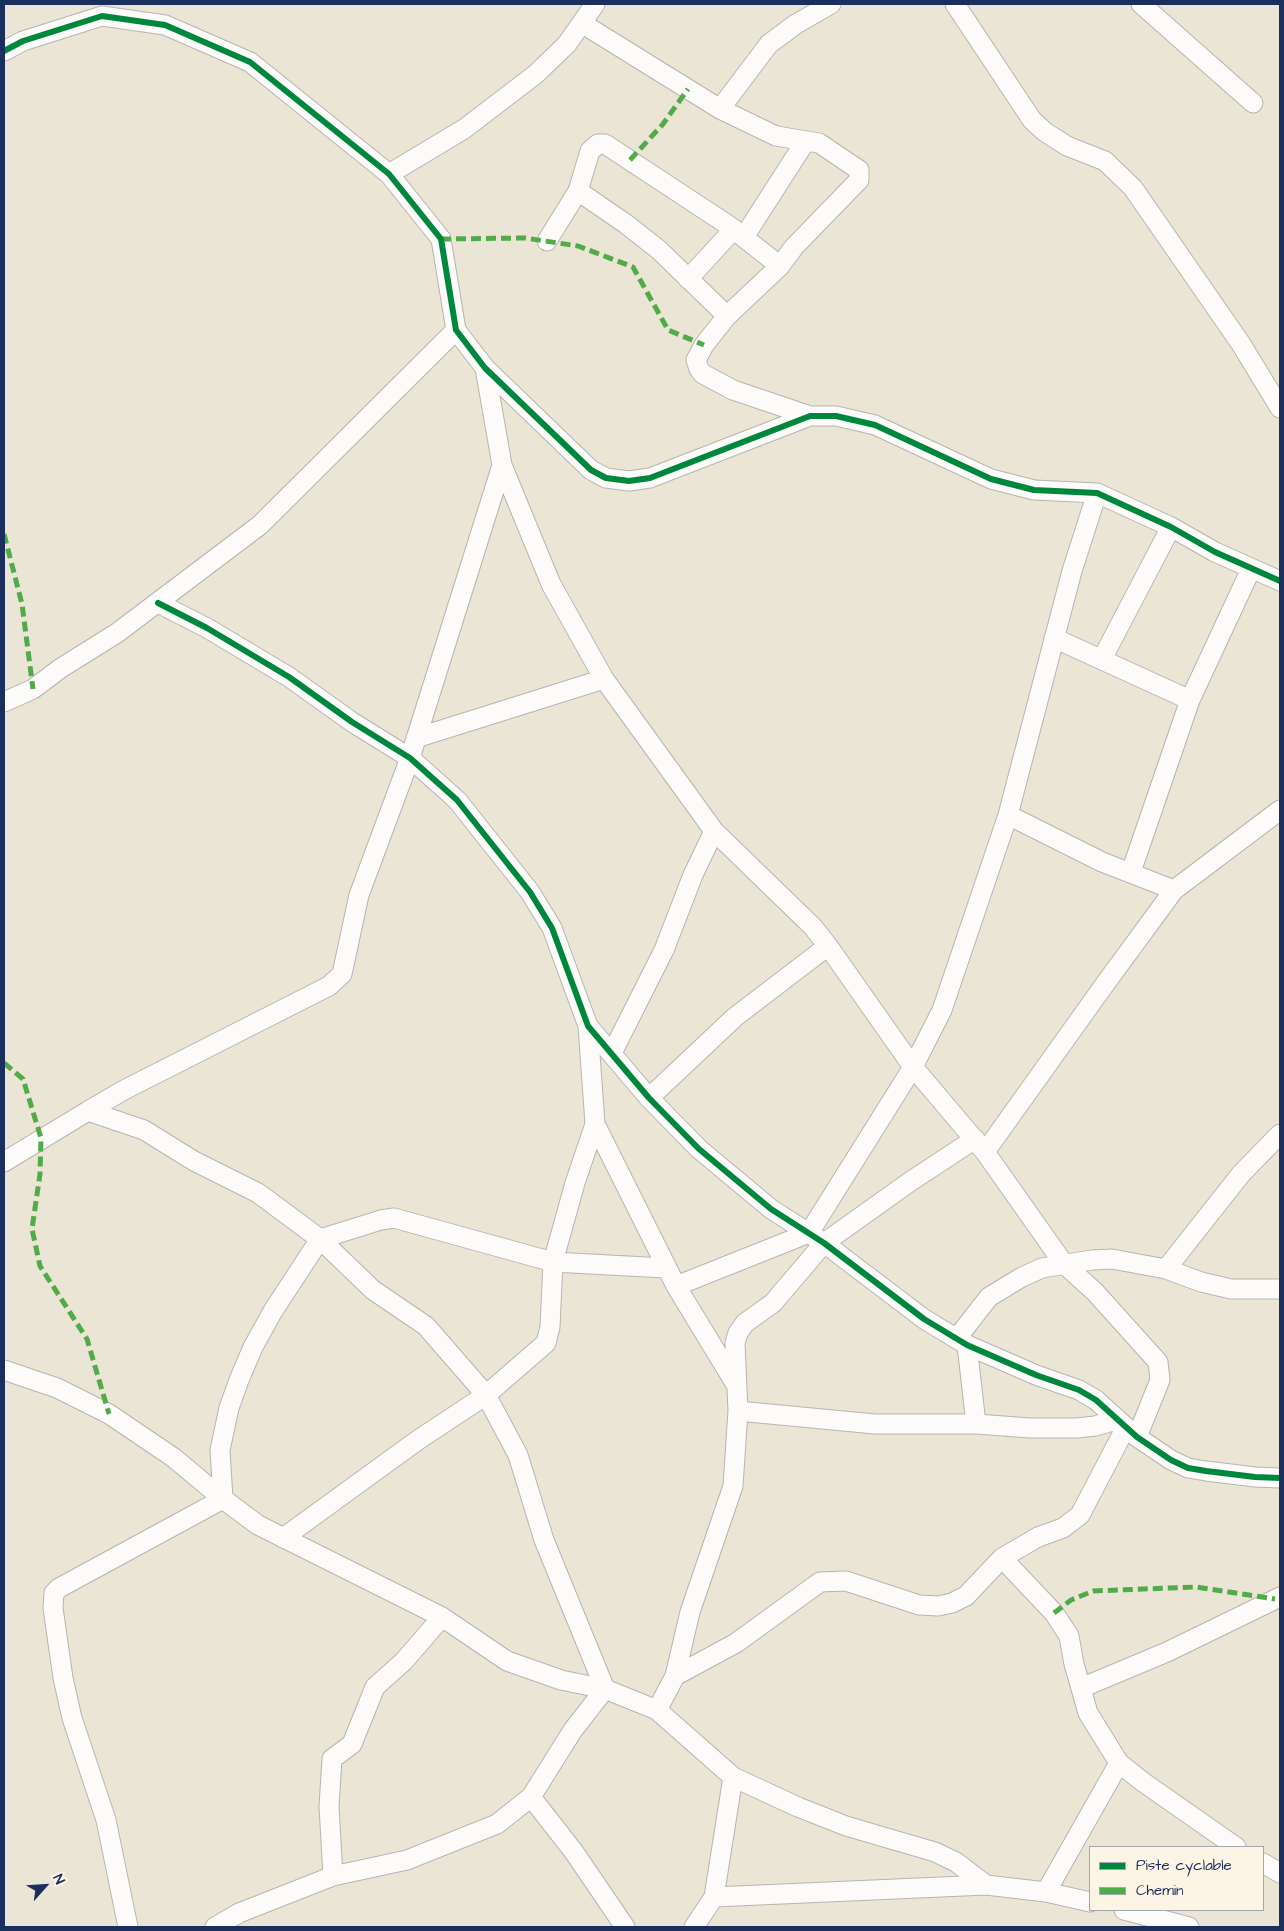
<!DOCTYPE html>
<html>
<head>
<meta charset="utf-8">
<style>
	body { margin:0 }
	#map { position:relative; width:1284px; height:1931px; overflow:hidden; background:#eae5d5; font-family:"Architects Daughter",sans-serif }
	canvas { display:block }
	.frame { position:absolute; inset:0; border:5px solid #1b2f5e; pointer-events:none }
	.legend { position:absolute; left:1089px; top:1846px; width:175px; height:65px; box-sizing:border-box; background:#fcf5e5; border:1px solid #a2a6af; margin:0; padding:6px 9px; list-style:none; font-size:15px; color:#1b2f5e }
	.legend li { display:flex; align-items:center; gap:10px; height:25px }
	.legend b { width:25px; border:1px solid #a2a6af }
	.north { position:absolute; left:20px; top:1861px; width:50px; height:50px; -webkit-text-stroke:4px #fcf5e5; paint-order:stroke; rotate:64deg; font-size:14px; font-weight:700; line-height:20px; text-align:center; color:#1b2f5e }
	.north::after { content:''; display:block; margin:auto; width:18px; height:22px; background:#1b2f5e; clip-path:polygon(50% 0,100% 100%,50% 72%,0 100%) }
</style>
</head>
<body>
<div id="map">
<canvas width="1284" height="1931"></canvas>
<div class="frame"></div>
<ul class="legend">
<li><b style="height:6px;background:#00873e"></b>Piste cyclable</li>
<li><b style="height:6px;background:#52ab49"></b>Chemin</li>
</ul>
<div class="north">N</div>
</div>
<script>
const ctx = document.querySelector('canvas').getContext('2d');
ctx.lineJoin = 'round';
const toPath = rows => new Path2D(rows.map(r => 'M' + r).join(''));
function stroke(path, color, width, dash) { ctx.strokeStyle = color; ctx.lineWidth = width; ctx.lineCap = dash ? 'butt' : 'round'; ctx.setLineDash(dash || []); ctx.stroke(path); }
const street = toPath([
	[955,4,1032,120,1045,132,1067,146,1105,161,1133,188,1241,344,1280,408],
	[1141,4,1253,103],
	[583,24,720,109,776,136,819,143,859,170,859,180,794,247,780,266,727,316,704,345,696,360,699,369,703,374,733,390,810,416],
	[4,51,23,41,102,16,165,25,250,62,389,174,441,239,456,330,485,368,591,470,606,478,629,481,650,478,810,416,836,416,875,425,991,479,1034,490,1097,493,1171,527,1215,552,1280,581],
	[720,109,769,44,796,24,831,4],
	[389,174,464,129,536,74,567,44,595,4],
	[578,191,626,224,659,250,727,316],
	[744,237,805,142],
	[547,241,578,191,590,151,598,144,605,144,728,225,780,266],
	[688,279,734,229],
	[485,368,502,465,551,584,604,679,714,831,813,927,828,946,913,1067,985,1152,1064,1264,1095,1292,1158,1362,1160,1380,1137,1437],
	[158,603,207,628,289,677,352,722,410,758,457,800,530,892,552,928,588,1026,649,1098,699,1149,771,1209,824,1243,924,1319,967,1345,1036,1375,1079,1390,1096,1400,1137,1437,1171,1460,1188,1468,1206,1471,1255,1477,1280,1478],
	[1054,638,1190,700],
	[1102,659,1171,527],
	[4,702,33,689,61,668,117,633,260,525,456,330],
	[416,738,604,679],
	[1008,815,1102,862,1174,890],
	[1131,872,1190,700,1251,569],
	[612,1053,664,950,693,875,714,831],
	[649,1098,735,1017,828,946],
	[88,1111,124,1090,329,986,342,974,359,895,410,758,502,465],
	[595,1124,676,1286,809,1233,913,1067,942,1010,1008,815,1072,571,1097,493],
	[985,1152,1105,984,1174,890,1280,810],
	[4,1162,88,1111,144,1130,194,1161,258,1193,320,1239,373,1290,426,1326,486,1395,518,1455,544,1540,605,1689,657,1710,733,1777,798,1807,846,1826,935,1852,956,1862,986,1885,1046,1892,1090,1902],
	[1166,1269,1201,1282,1231,1289,1280,1289],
	[676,1286,735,1383],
	[957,1338,989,1297,1022,1277,1042,1268,1092,1260,1112,1259,1166,1269,1241,1174,1280,1134],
	[967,1345,976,1424],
	[4,1370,57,1388,109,1414,174,1458,223,1499,258,1525,442,1617,507,1661,561,1680,605,1689,573,1730,531,1797,497,1824,407,1860,333,1876,239,1913,215,1927],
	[738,1411,875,1424,976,1424,1030,1428,1077,1428,1095,1426,1116,1420],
	[283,1538,418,1440,486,1395,546,1343,550,1327,553,1262,575,1183,595,1124,588,1026],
	[1002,1558,1038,1537,1063,1528,1080,1515,1126,1427],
	[675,1676,736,1643,820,1582,846,1581,919,1605,938,1606,952,1603,966,1596,1002,1558,1054,1613,1069,1636,1074,1664,1088,1713,1119,1763,1143,1782,1236,1847],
	[1081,1688,1167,1652,1280,1597],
	[657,1710,675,1676,690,1612,733,1486,738,1411,735,1343,738,1333,745,1323,773,1303,824,1243,911,1181,975,1139],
	[531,1797,574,1852,625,1927],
	[1263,1863,1280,1873],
	[333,1876,329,1806,332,1759,352,1744,375,1687,404,1661,442,1617],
	[1046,1892,1119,1763],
	[714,1897,986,1885],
	[1124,1910,1189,1927],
	[128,1927,106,1820,72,1718,63,1678,53,1608,54,1593,59,1588,223,1499,220,1450,229,1408,239,1380,253,1347,273,1311,320,1239,381,1220,394,1218,553,1262,665,1268],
	[694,1927,714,1897,733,1777]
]);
const quiet = toPath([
	[630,160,663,124,688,89],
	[441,239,525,238,578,246,633,267,668,330,704,345],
	[4,534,22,604,33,689],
	[4,1063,23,1079,41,1138,40,1174,32,1229,40,1266,87,1339,109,1414],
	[1054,1613,1071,1600,1093,1591,1196,1587,1275,1599]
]);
const cycleway = toPath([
	[4,51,23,41,102,16,165,25,250,62,389,174,441,239,456,330,485,368,591,470,606,478,629,481,650,478,810,416,836,416,875,425,991,479,1034,490,1097,493,1171,527,1215,552,1280,581],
	[158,603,207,628,289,677,352,722,410,758,457,800,530,892,552,928,588,1026,649,1098,699,1149,771,1209,824,1243,924,1319,967,1345,1036,1375,1079,1390,1096,1400,1137,1437,1171,1460,1188,1468,1206,1471,1255,1477,1280,1478]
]);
stroke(street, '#b6b5b0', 21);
stroke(street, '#fcfbf9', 19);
stroke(quiet, '#52ab49', 5, [10, 5]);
stroke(cycleway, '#00873e', 6);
</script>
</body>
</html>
